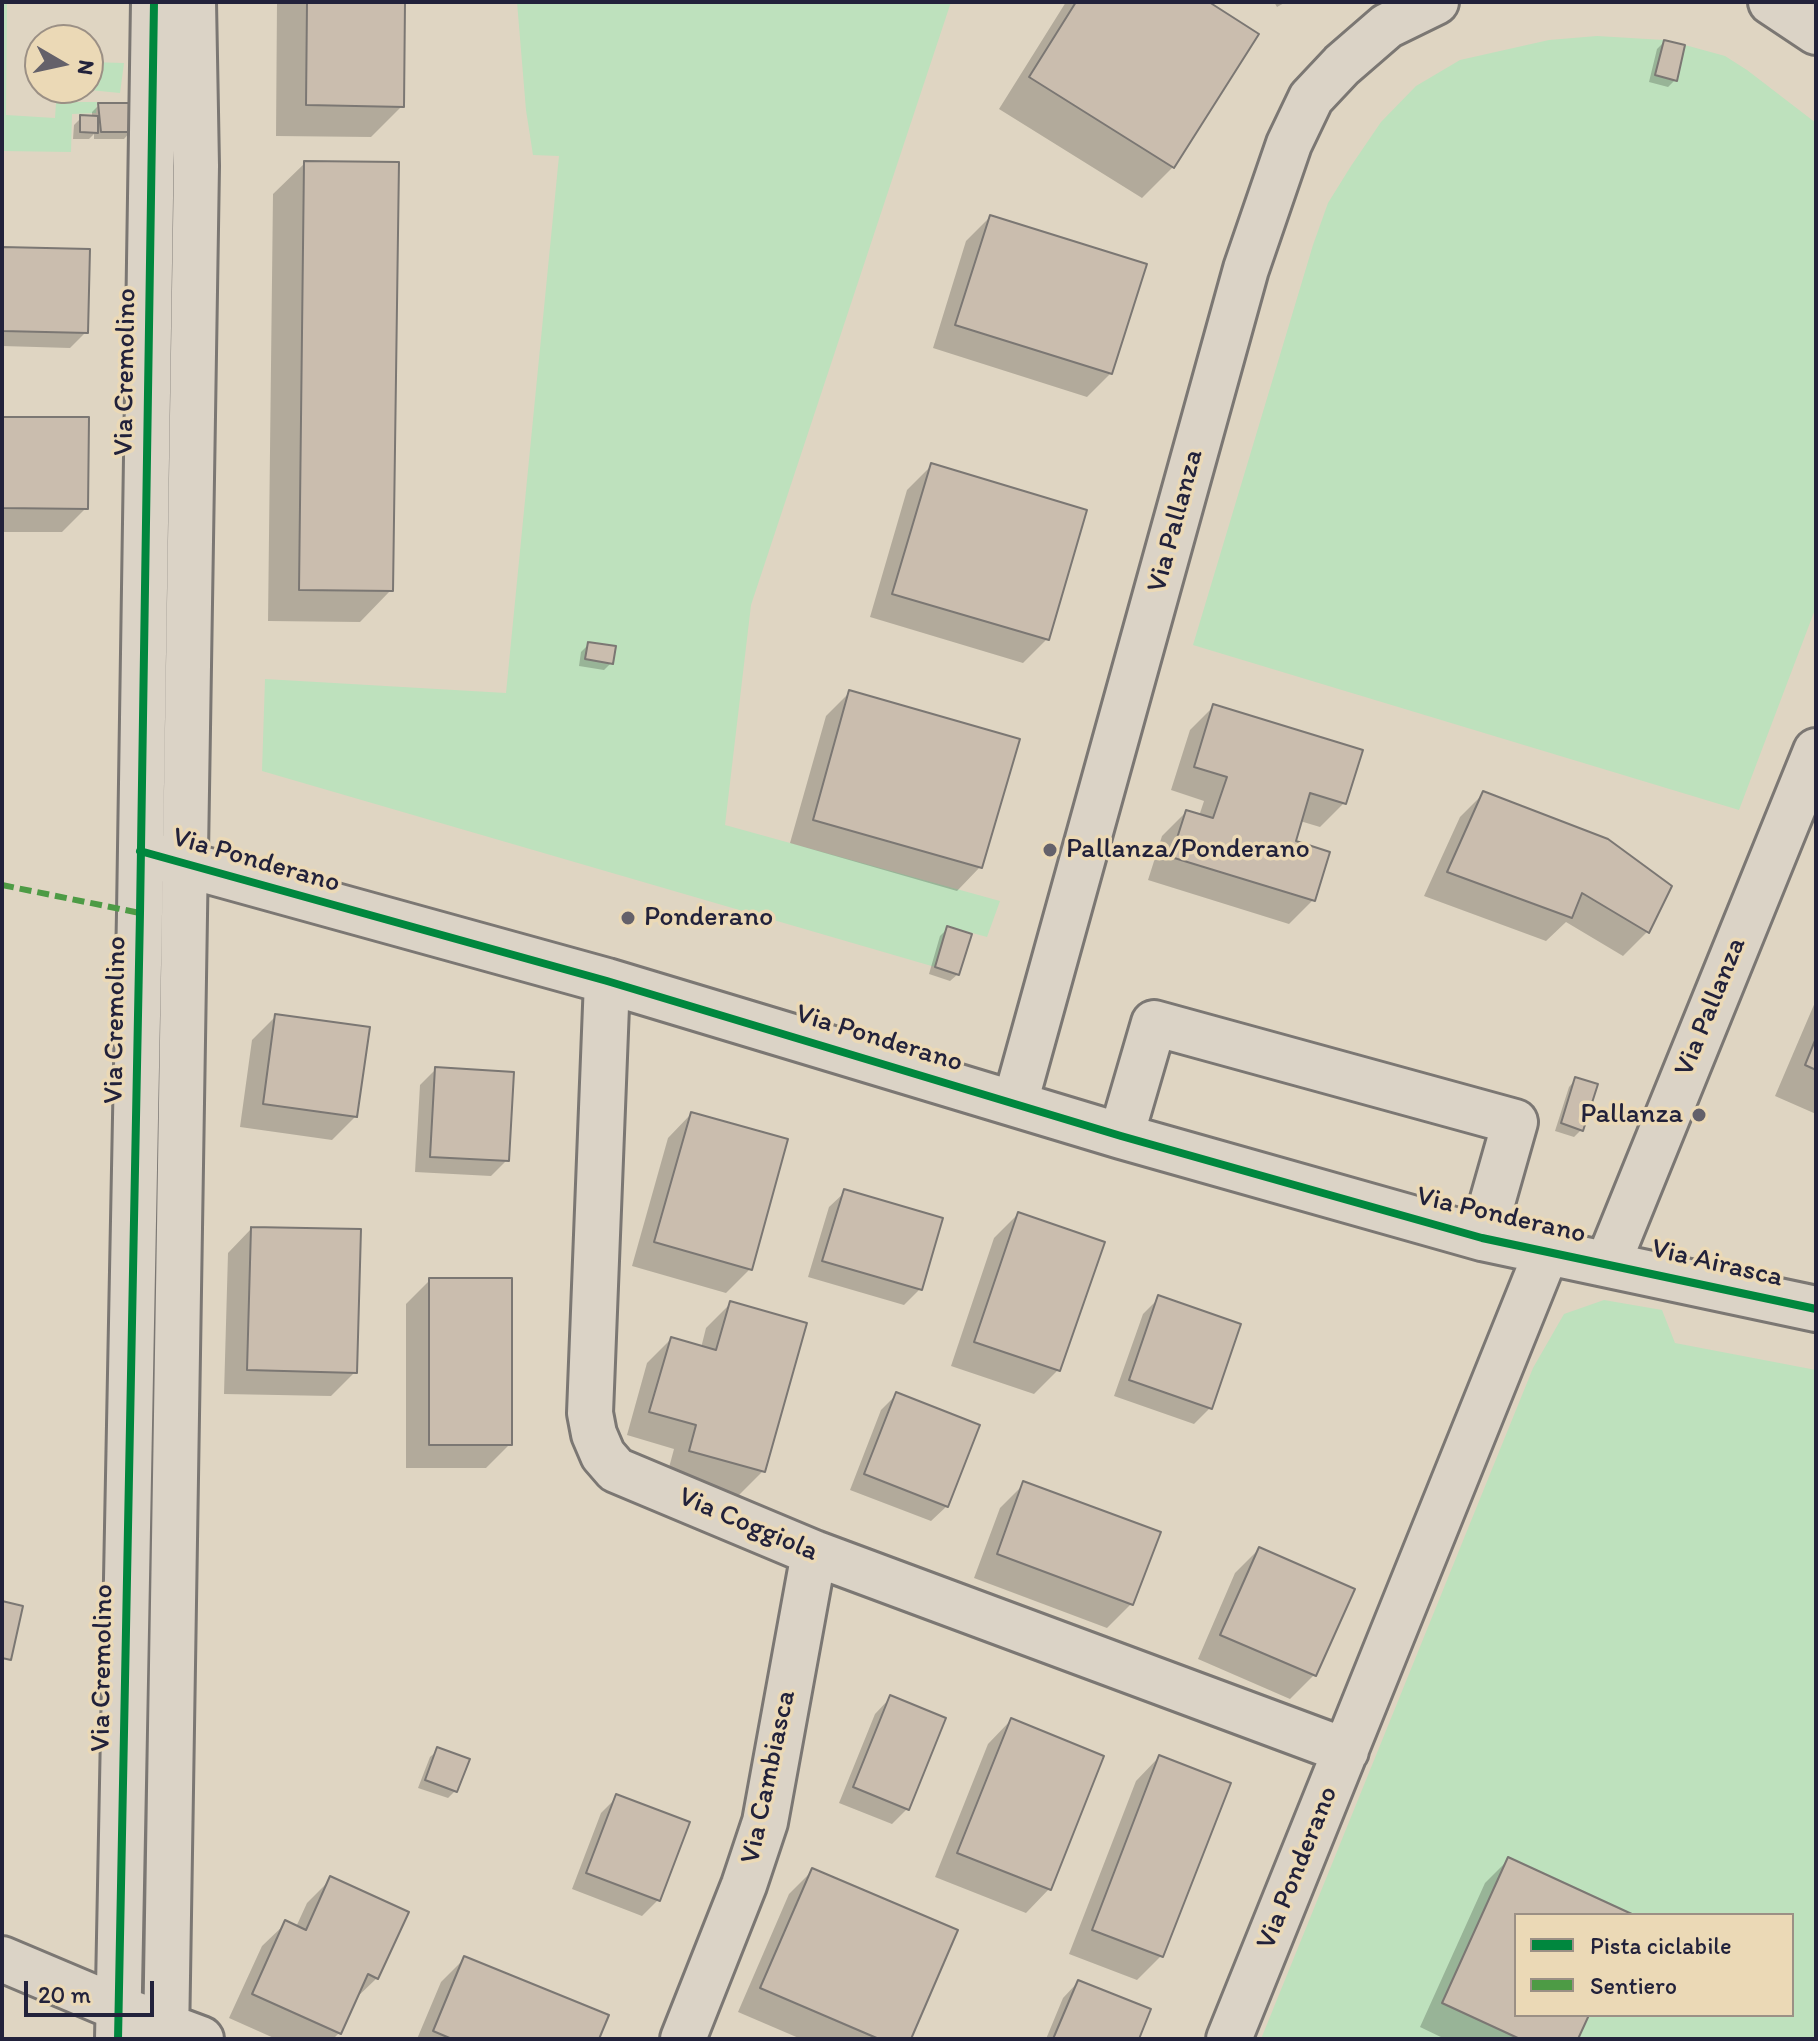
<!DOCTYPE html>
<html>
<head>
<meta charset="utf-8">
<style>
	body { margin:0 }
	#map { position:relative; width:1818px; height:2041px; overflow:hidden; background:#dfd5c2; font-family:Itim,sans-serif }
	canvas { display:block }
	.frame { position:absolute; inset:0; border:4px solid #22223b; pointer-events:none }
	.legend { position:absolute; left:1514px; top:1913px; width:280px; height:104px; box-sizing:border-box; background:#ebd9b6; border:2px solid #9b9085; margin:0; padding:10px 14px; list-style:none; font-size:24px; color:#22223b }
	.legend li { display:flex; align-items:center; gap:16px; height:40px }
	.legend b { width:40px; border:2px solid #9b9085 }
	.north { position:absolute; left:24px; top:24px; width:80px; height:80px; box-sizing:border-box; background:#ebd9b6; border:2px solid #9b9085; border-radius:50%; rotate:99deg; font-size:22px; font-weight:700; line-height:32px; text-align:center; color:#22223b }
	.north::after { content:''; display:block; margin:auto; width:28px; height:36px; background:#64616a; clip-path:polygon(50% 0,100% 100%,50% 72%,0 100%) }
	.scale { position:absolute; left:24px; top:1981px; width:130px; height:36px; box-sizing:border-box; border:4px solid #22223b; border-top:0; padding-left:10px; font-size:24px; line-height:28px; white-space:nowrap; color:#22223b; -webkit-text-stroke:6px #ebd9b6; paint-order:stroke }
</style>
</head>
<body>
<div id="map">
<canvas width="1818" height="2041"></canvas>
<div class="frame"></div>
<ul class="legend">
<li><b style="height:10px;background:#00873e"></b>Pista ciclabile</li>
<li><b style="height:10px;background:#4d9b45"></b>Sentiero</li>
</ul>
<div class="north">N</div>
<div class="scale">20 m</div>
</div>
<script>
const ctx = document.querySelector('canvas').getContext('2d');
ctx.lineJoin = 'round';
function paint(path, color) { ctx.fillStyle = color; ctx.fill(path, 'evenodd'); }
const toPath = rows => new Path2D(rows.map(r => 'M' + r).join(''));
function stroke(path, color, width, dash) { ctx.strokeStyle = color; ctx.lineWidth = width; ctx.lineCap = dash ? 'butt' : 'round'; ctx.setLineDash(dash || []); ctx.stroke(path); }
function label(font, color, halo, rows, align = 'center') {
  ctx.font = font + ' Itim,sans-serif'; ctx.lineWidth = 7; ctx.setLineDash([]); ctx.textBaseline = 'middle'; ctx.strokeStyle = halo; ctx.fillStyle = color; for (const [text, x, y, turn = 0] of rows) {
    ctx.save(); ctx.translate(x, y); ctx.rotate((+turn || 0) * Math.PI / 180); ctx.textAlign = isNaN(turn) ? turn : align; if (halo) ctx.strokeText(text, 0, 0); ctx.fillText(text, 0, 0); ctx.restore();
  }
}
const green = toPath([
	[2,2,7,2,6,115,55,118,57,88,88,88,88,62,124,63,120,93,69,88,69,102,97,102,96,113,72,114,71,152,2,151],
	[517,2,951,2,751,605,725,825,1000,901,987,937,947,926,935,967,262,771,265,679,506,693,559,156,533,155,526,110],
	[1597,36,1664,40,1655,74,1677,80,1685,45,1725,56,1747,70,1816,123,1816,607,1739,810,1193,645,1313,245,1328,203,1351,166,1381,122,1416,86,1460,60,1549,40],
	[1604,1300,1662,1310,1675,1343,1816,1370,1816,2039,1261,2039,1533,1368,1564,1314],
	[1516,1915,1792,1915,1792,2015,1516,2015]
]);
const shadow = toPath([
	[277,2,403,2,402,106,371,137,276,136],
	[1066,2,1205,2,1173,167,1142,198,999,109],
	[1274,2,1286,2,1277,7],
	[1664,42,1675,80,1668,87,1649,82,1657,49],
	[99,105,131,131,124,139,94,139,94,134,89,139,73,139,74,125,81,118,92,118,92,112],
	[305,163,391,590,360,622,268,621,273,194],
	[990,217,1111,373,1087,397,933,348,966,241],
	[2,249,86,332,70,348,2,346],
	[2,419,86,508,62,532,2,532],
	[931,466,1047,639,1023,663,870,617,907,490],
	[589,644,611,663,604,670,579,666,581,652],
	[850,692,980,867,957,891,790,843,826,716],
	[1214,706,1344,803,1320,827,1300,821,1293,842,1313,900,1289,924,1148,880,1162,836,1186,812,1199,816,1204,801,1171,790,1190,730],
	[1484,793,1670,886,1647,932,1623,956,1566,922,1546,941,1424,896,1460,817],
	[948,928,958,974,950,981,929,974,940,936],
	[1816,1000,1816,1114,1775,1096],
	[275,1017,356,1116,332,1140,240,1127,252,1040],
	[436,1069,507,1160,491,1176,415,1172,420,1085],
	[1576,1079,1581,1130,1574,1137,1555,1131,1569,1087],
	[691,1114,750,1269,726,1293,632,1266,668,1138],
	[845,1192,920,1289,904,1305,808,1277,829,1207],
	[1018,1214,1058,1370,1034,1394,951,1366,994,1238],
	[251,1229,355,1372,331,1396,224,1394,228,1253],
	[430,1280,510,1444,486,1468,406,1468,406,1304],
	[1159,1298,1210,1408,1194,1424,1114,1396,1143,1314],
	[730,1304,763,1471,739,1495,667,1475,674,1449,627,1435,647,1363,671,1339,701,1348,706,1328],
	[897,1394,947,1506,931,1521,850,1490,881,1410],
	[1024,1484,1131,1604,1107,1628,974,1578,1000,1508],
	[1259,1549,1352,1590,1314,1675,1290,1699,1198,1659,1235,1573],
	[890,1698,908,1808,892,1824,839,1803,875,1714],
	[1011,1720,1049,1889,1026,1913,935,1877,988,1744],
	[438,1750,455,1791,448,1798,418,1788,430,1757],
	[1159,1757,1228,1784,1161,1956,1137,1980,1069,1954,1136,1781],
	[617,1797,658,1900,642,1916,572,1889,601,1813],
	[1509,1859,1629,1915,1516,1915,1516,2015,1587,2015,1576,2039,1445,2039,1420,2027,1485,1883],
	[813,1870,909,2039,801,2039,738,2012,789,1894],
	[331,1879,377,1978,354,2000,339,2033,333,2039,276,2039,229,2018,262,1946,286,1923,296,1927,307,1903],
	[465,1958,596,2039,417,2039,441,1982],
	[1078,1982,1137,2039,1046,2039,1063,1998]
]);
const building = toPath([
	[307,2,405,2,404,107,306,105,307,2],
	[1076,2,1209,2,1259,34,1174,168,1029,77,1076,2],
	[1664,40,1685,45,1677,81,1655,75,1664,40],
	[98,103,133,103,133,132,101,132,98,103],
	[80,115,98,116,98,133,80,132,80,115],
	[304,161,399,162,393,591,299,590,304,161],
	[990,215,1147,264,1112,374,955,325,990,215],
	[2,247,90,249,88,333,2,331,2,247],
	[2,417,89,417,88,509,2,508,2,417],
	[931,463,1087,510,1049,640,892,594,931,463],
	[588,642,616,646,613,664,585,659,588,642],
	[849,690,1020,739,982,868,813,820,849,690],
	[1213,704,1363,750,1346,804,1310,793,1296,841,1330,852,1315,901,1171,857,1186,810,1213,818,1227,777,1194,767,1213,704],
	[1483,791,1608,839,1672,886,1649,933,1582,893,1572,918,1447,872,1483,791],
	[947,926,972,934,959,975,935,967,947,926],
	[275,1014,370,1027,357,1117,263,1104,275,1014],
	[1816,1038,1816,1070,1805,1065,1816,1038],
	[435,1067,514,1072,509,1161,430,1157,435,1067],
	[1575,1077,1598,1084,1583,1131,1561,1123,1575,1077],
	[691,1112,788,1139,752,1270,654,1242,691,1112],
	[844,1189,943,1218,922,1290,822,1261,844,1189],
	[1018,1212,1105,1242,1060,1371,974,1342,1018,1212],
	[251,1227,361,1229,357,1373,247,1370,251,1227],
	[429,1278,512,1278,512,1445,429,1445,429,1278],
	[1158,1295,1241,1324,1212,1409,1129,1380,1158,1295],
	[730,1301,807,1323,765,1472,689,1451,696,1425,649,1412,671,1337,716,1350,730,1301],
	[896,1392,980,1425,948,1507,864,1474,896,1392],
	[1023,1481,1161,1532,1133,1605,997,1554,1023,1481],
	[1259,1547,1355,1589,1316,1676,1220,1635,1259,1547],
	[2,1601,23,1606,11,1660,2,1658,2,1601],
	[890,1695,946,1718,909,1810,853,1787,890,1695],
	[1011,1718,1104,1756,1051,1890,957,1853,1011,1718],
	[437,1747,470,1759,457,1792,425,1780,437,1747],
	[1159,1755,1231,1783,1163,1957,1092,1930,1159,1755],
	[616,1794,690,1822,660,1901,586,1873,616,1794],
	[1508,1857,1634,1915,1516,1915,1516,2015,1589,2015,1578,2039,1520,2039,1442,2003,1508,1857],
	[812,1868,958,1930,911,2039,879,2039,760,1988,812,1868],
	[330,1876,409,1912,378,1979,368,1974,341,2034,252,1994,285,1920,306,1930,330,1876],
	[464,1956,609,2015,599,2039,452,2039,433,2031,464,1956],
	[1078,1980,1151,2009,1139,2039,1053,2039,1078,1980]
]);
const minor = toPath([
	[1771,2,1816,32],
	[158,857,607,981,1121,1136,1482,1238,1816,1309],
	[607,981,590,1413,594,1434,603,1455,616,1470,814,1553,1346,1751],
	[1015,1103,1246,269,1289,144,1311,98,1342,65,1387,26,1436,2],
	[1121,1136,1154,1023,1515,1122,1482,1238],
	[1608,1263,1816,751],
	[2,1959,118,2008,201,2039],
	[118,2039,140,913,154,2],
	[166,2039,196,166,193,2],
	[683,2039,744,1885,765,1822,814,1553],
	[1229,2039,1547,1251]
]);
const quiet = toPath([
	[2,885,140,913]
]);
const cycleway = toPath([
	[140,851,607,981,1121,1136,1482,1238,1816,1309],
	[118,2039,140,913,154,2]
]);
const markers = [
	[1050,850,8,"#64616a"],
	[628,918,8,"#64616a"],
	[1699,1115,8,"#64616a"]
];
const streetNames = [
	["Via Cremolino",126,372,-89],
	["Via Pallanza",1176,521,-75],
	["Via Ponderano",256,861,16],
	["Via Pallanza",1711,1007,-68],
	["Via Cremolino",116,1020,-89],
	["Via Ponderano",879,1039,17],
	["Via Ponderano",1501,1216,13],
	["Via Airasca",1717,1264,13],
	["Via Coggiola",748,1525,23],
	["Via Cremolino",103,1668,-89],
	["Via Cambiasca",769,1777,-78],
	["Via Ponderano",1298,1868,-68]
];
const poiNames = [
	["Pallanza/Ponderano",1066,850],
	["Ponderano",644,918],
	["Pallanza",1683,1115,"right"]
];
paint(green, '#bee1bd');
paint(shadow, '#0003');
paint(building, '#cabdae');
stroke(building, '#7b7773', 2);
stroke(minor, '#7b7773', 50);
stroke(minor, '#dbd3c6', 44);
stroke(quiet, '#4d9b45', 6, [12, 6]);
stroke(cycleway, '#00873e', 8);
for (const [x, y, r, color] of markers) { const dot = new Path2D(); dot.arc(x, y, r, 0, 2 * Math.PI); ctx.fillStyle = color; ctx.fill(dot); stroke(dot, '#ebd9b6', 3); }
label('28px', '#22223b', '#ebd9b6', streetNames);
label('28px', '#22223b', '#ebd9b6', poiNames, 'left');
</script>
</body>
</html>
